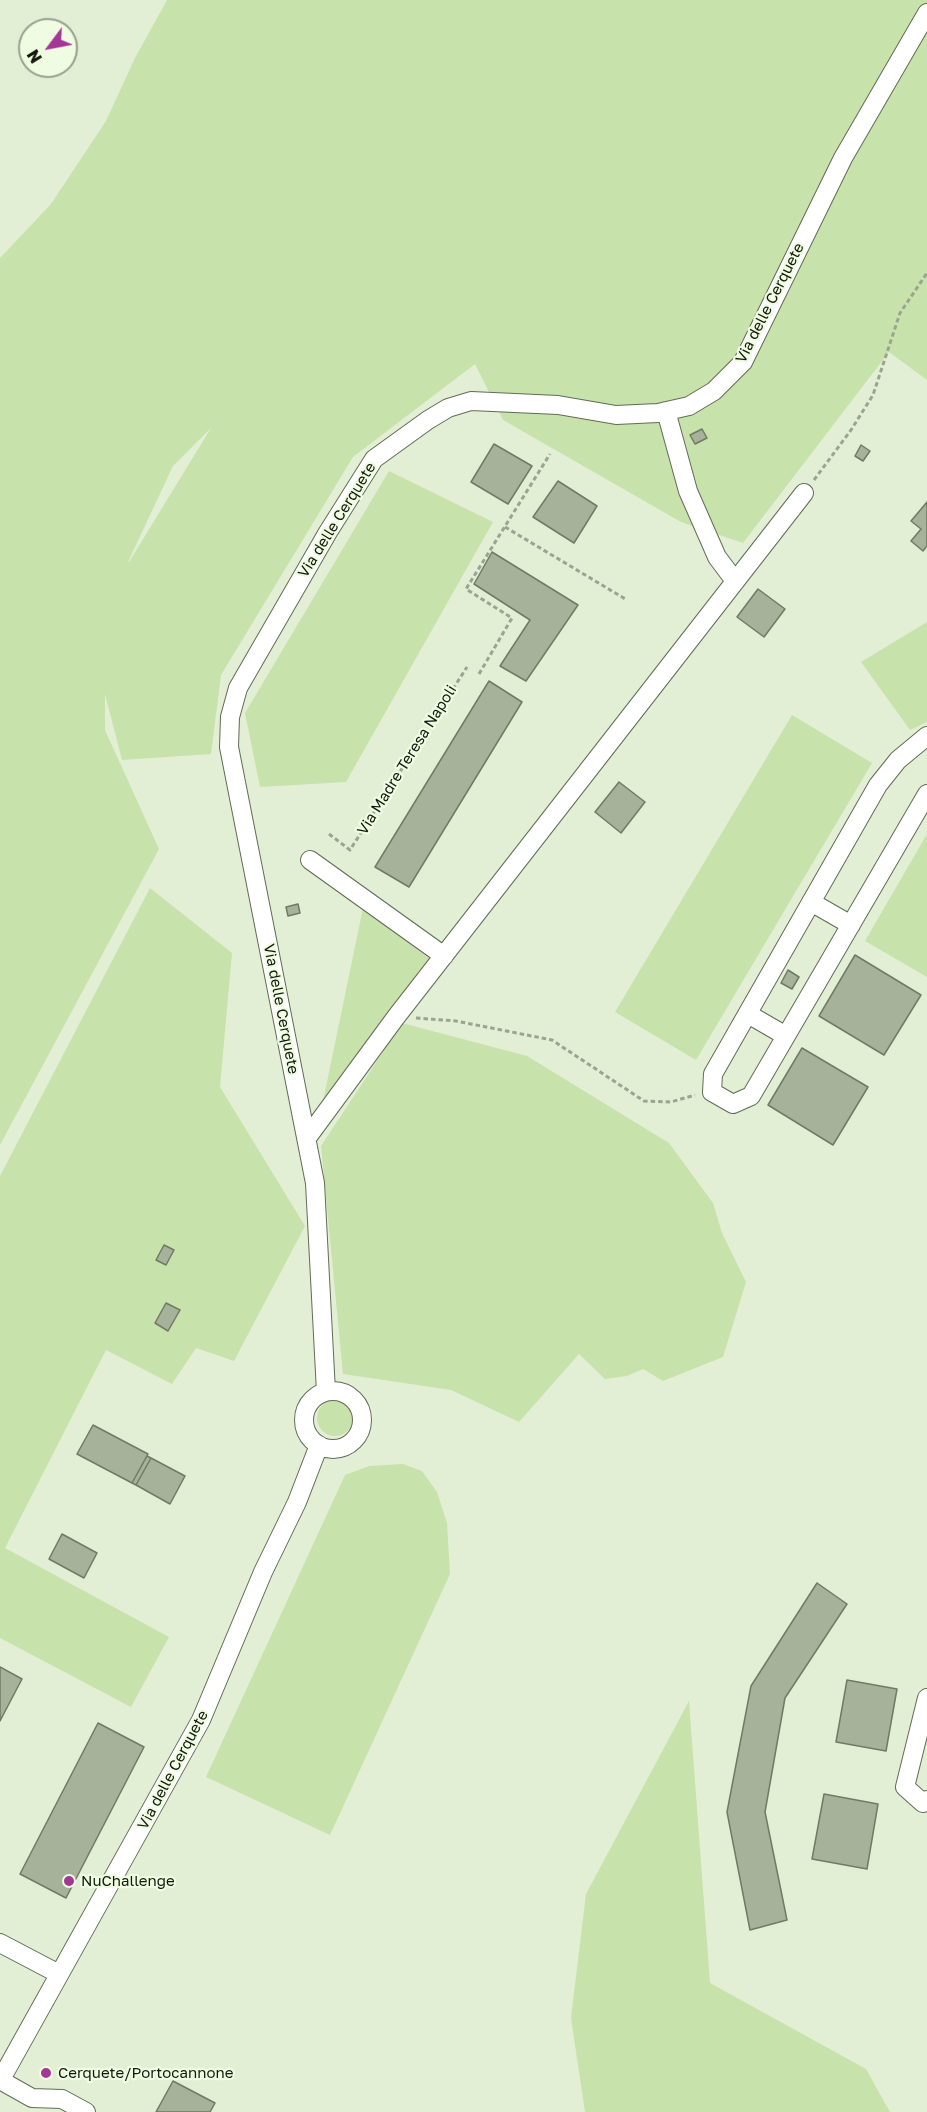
<!DOCTYPE html>
<html>
<head>
<meta charset="utf-8">
<style>
	body { margin:0 }
	#map { position:relative; width:927px; height:2112px; overflow:hidden; background:#e2efd5; font-family:"Golos Text",sans-serif }
	canvas { display:block }
	.north { position:absolute; left:18px; top:18px; width:60px; height:60px; box-sizing:border-box; background:#effce2; border:2px solid #97a18e; border-radius:50%; rotate:238deg; font-size:16px; font-weight:700; line-height:24px; text-align:center; color:#14190f }
	.north::after { content:''; display:block; margin:auto; width:21px; height:27px; background:#a43695; clip-path:polygon(50% 0,100% 100%,50% 72%,0 100%) }
</style>
</head>
<body>
<div id="map">
<canvas width="927" height="2112"></canvas>
<div class="north">N</div>
</div>
<script>
const ctx = document.querySelector('canvas').getContext('2d');
ctx.lineJoin = 'round';
function paint(path, color) { ctx.fillStyle = color; ctx.fill(path, 'evenodd'); }
const toPath = rows => new Path2D(rows.map(r => 'M' + r).join(''));
function stroke(path, color, width, dash) { ctx.strokeStyle = color; ctx.lineWidth = width; ctx.lineCap = dash ? 'butt' : 'round'; ctx.setLineDash(dash || []); ctx.stroke(path); }
function label(font, color, halo, rows, align = 'center') {
  ctx.font = font + ' "Golos Text",sans-serif'; ctx.lineWidth = 4.5; ctx.setLineDash([]); ctx.textBaseline = 'middle'; ctx.strokeStyle = halo; ctx.fillStyle = color; for (const [text, x, y, turn = 0] of rows) {
    ctx.save(); ctx.translate(x, y); ctx.rotate((+turn || 0) * Math.PI / 180); ctx.textAlign = isNaN(turn) ? turn : align; if (halo) ctx.strokeText(text, 0, 0); ctx.fillText(text, 0, 0); ctx.restore();
  }
}
const green = toPath([
	[167,0,927,0,927,380,889,352,743,543,681,522,503,420,475,364,353,457,221,675,211,754,122,760,105,694,105,730,159,849,0,1145,0,258,51,204,106,121,135,58],
	[211,428,129,562,128,562,173,466],
	[389,471,493,522,346,782,260,787,245,713],
	[927,622,927,722,910,730,861,662],
	[792,715,872,763,696,1060,615,1012],
	[927,834,927,977,865,941],
	[150,888,232,953,220,1087,305,1226,234,1361,196,1348,172,1384,106,1350,5,1548,169,1637,131,1707,0,1638,0,1176],
	[363,908,431,960,322,1106],
	[402,1023,527,1056,669,1143,713,1203,722,1233,746,1282,723,1357,663,1381,643,1369,627,1376,605,1379,579,1354,519,1422,451,1390,343,1374,321,1146],
	'317 1418a18 18 0 1 1 36 0a18 18 0 1 1-36 0Z',
	[403,1464,422,1471,437,1492,447,1523,450,1574,330,1835,206,1777,345,1475,369,1466],
	[689,1701,710,1983,866,2069,890,2112,585,2112,571,2018,586,1894]
]);
const building = toPath([
	[702,429,707,438,695,444,690,435,702,429],
	[494,444,532,466,508,504,471,482,494,444],
	[861,445,870,451,863,461,855,456,861,445],
	[558,481,597,506,574,543,533,517,558,481],
	[927,502,927,546,923,551,911,541,921,529,911,521,927,502],
	[492,552,578,605,526,681,500,666,530,620,474,584,492,552],
	[758,589,785,609,764,637,737,617,758,589],
	[489,681,522,702,409,887,375,867,489,681],
	[619,782,645,802,621,833,595,812,619,782],
	[298,904,300,913,288,916,286,907,298,904],
	[855,955,921,995,884,1055,819,1016,855,955],
	[788,970,799,977,792,989,781,983,788,970],
	[802,1048,868,1087,833,1145,768,1105,802,1048],
	[164,1245,174,1250,166,1265,156,1260,164,1245],
	[166,1303,180,1310,168,1331,155,1323,166,1303],
	[93,1425,148,1454,132,1483,77,1454,93,1425],
	[147,1456,151,1458,136,1485,132,1483,147,1456],
	[151,1458,185,1476,170,1504,136,1485,151,1458],
	[62,1534,97,1553,84,1578,49,1559,62,1534],
	[817,1583,847,1604,785,1698,765,1812,787,1920,750,1930,727,1812,751,1686,817,1583],
	[0,1667,22,1679,0,1721,0,1667],
	[847,1680,897,1689,886,1751,836,1742,847,1680],
	[98,1723,144,1747,66,1898,20,1874,98,1723],
	[824,1794,878,1804,867,1869,812,1859,824,1794],
	[173,2081,215,2103,210,2112,156,2112,173,2081]
]);
const path = toPath([
	[814,480,851,430,873,395,900,313,927,273],
	[505,527,627,600],
	[479,674,512,618,466,589,550,454],
	[329,834,350,850,467,667],
	[416,1018,456,1021,552,1040,644,1101,671,1102,695,1095]
]);
const minor = toPath([
	[666,411,688,491,717,557,735,581],
	[927,736,898,760,878,785,713,1074,712,1092,733,1104,751,1096,927,794],
	[310,860,444,956],
	[811,902,851,925],
	[748,1014,786,1036],
	[307,1138,396,1017,804,493],
	'304 1420a29 29 0 1 1 58 0a29 29 0 1 1-58 0Z',
	[326,1392,315,1183,229,747,230,717,238,688,328,532,374,459,428,420,448,408,471,401,558,405,616,415,658,413,689,406,714,391,743,362,843,158,927,13],
	[927,1698,905,1787,923,1803,927,1800],
	[0,1943,59,1974],
	[0,2080,32,2098,62,2099,86,2112],
	[0,2081,201,1720,263,1572,297,1502,319,1445]
]);
const markers = [
	[69,1881,6,"#a43695"],
	[46,2073,6,"#a43695"]
];
const streetNames = [
	["Via delle Cerquete",770,303,-63],
	["Via delle Cerquete",337,520,-58],
	["Via Madre Teresa Napoli",407,760,-58],
	["Via delle Cerquete",281,1009,79],
	["Via delle Cerquete",173,1770,-62]
];
const poiNames = [
	["NuChallenge",81,1881],
	["Cerquete/Portocannone",58,2073]
];
paint(green, '#c8e2ab');
paint(building, '#a6b299');
stroke(building, '#707b64', 1.5);
stroke(minor, '#616c55', 20);
stroke(path, '#9aa490', 3, [4.5, 3]);
stroke(minor, '#fff', 18);
for (const [x, y, r, color] of markers) { const dot = new Path2D(); dot.arc(x, y, r, 0, 2 * Math.PI); ctx.fillStyle = color; ctx.fill(dot); stroke(dot, '#effce2', 2); }
label('15px', '#14190f', '#effce2', streetNames);
label('15px', '#14190f', '#effce2', poiNames, 'left');
</script>
</body>
</html>
